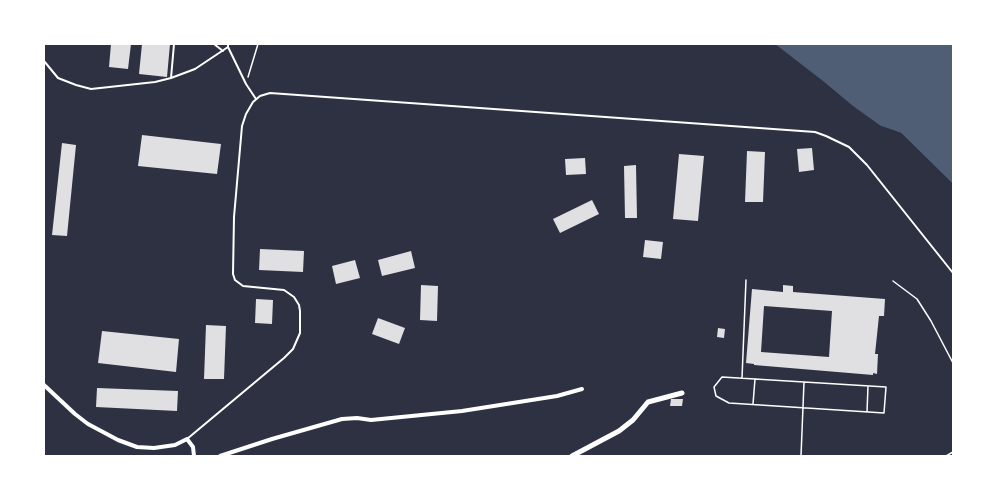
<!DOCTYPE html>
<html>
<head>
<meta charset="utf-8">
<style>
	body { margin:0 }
	#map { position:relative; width:997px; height:500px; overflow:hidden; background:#2d3142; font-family:"PT Sans",sans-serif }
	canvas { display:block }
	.frame { position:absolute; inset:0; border:45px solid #fff; pointer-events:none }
</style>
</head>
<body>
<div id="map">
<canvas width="997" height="500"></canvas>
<div class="frame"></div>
</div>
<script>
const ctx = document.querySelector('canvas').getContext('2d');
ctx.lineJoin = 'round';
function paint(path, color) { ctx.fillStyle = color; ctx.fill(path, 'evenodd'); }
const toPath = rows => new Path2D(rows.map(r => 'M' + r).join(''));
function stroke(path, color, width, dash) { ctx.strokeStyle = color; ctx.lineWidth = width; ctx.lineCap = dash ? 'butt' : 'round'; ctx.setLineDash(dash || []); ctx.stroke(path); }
const water = toPath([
	[775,44,953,44,953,184,901,133,881,126,853,106,823,81]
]);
const pier = toPath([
	[881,126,901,133,953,184,953,186,900,134,880,128]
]);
const building = toPath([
	[111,44,131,44,128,69,109,67],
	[142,44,170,44,167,77,139,74],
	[142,135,221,144,217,174,138,166],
	[62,143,76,145,67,236,52,235],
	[812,148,814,170,799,172,797,149],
	[747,151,765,152,763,202,745,202],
	[679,154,704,156,698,221,673,219],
	[585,158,586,174,566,175,565,159],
	[636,165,637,218,625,218,624,166],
	[592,200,599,214,560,233,553,219],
	[645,240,663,242,661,259,643,257],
	[260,249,304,251,303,272,259,270],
	[411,251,415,268,382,276,378,260],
	[355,260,360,278,336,284,332,266],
	[421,285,438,286,437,321,420,320],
	[783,285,793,286,793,292,885,299,884,316,879,316,875,354,878,354,877,374,873,373,873,375,754,365,754,364,746,363,752,289,783,292],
	[764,306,832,311,829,357,761,352],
	[256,299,273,300,272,324,255,323],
	[378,318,405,328,399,344,372,334],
	[206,325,226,326,224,379,204,379],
	[718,328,725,329,724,338,717,337],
	[102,331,179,339,176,372,98,363],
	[97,388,178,391,177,411,96,407],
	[671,399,683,399,682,406,670,406]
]);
const path = toPath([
	[248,77,258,44],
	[893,281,917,299,931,321,953,363],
	[722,377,886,387,884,413,729,403,716,396,714,387,722,377],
	[742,378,746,280],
	[753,404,755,379],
	[867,412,868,386],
	[801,456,804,382],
	[946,456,953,452]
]);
const service = toPath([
	[214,44,223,51],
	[228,44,228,47,246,84,256,99],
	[44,61,58,78,76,85,91,89,155,82,171,78,195,69,228,47],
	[171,78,174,44],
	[187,439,284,358,293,349,300,333,300,311,299,305,294,297,284,290,243,286,235,280,233,274,234,217,242,126,246,114,253,102,260,96,270,93,815,132,826,136,849,147,867,165,953,273]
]);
const minor = toPath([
	[44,385,75,414,88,424,118,440,137,447,154,448,175,445,187,439,193,447,194,456],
	[220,456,272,439,342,419,357,418,371,420,462,411,557,396,582,389]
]);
const tertiary = toPath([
	[572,456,619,431,633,420,648,402,682,393]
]);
paint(water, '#4f5d75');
paint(pier, '#2d3142');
paint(building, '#e0e0e3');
stroke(path, '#fff', 1.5);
stroke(service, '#fff', 2);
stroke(minor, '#fff', 4);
stroke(tertiary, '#fff', 5);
</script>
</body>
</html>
